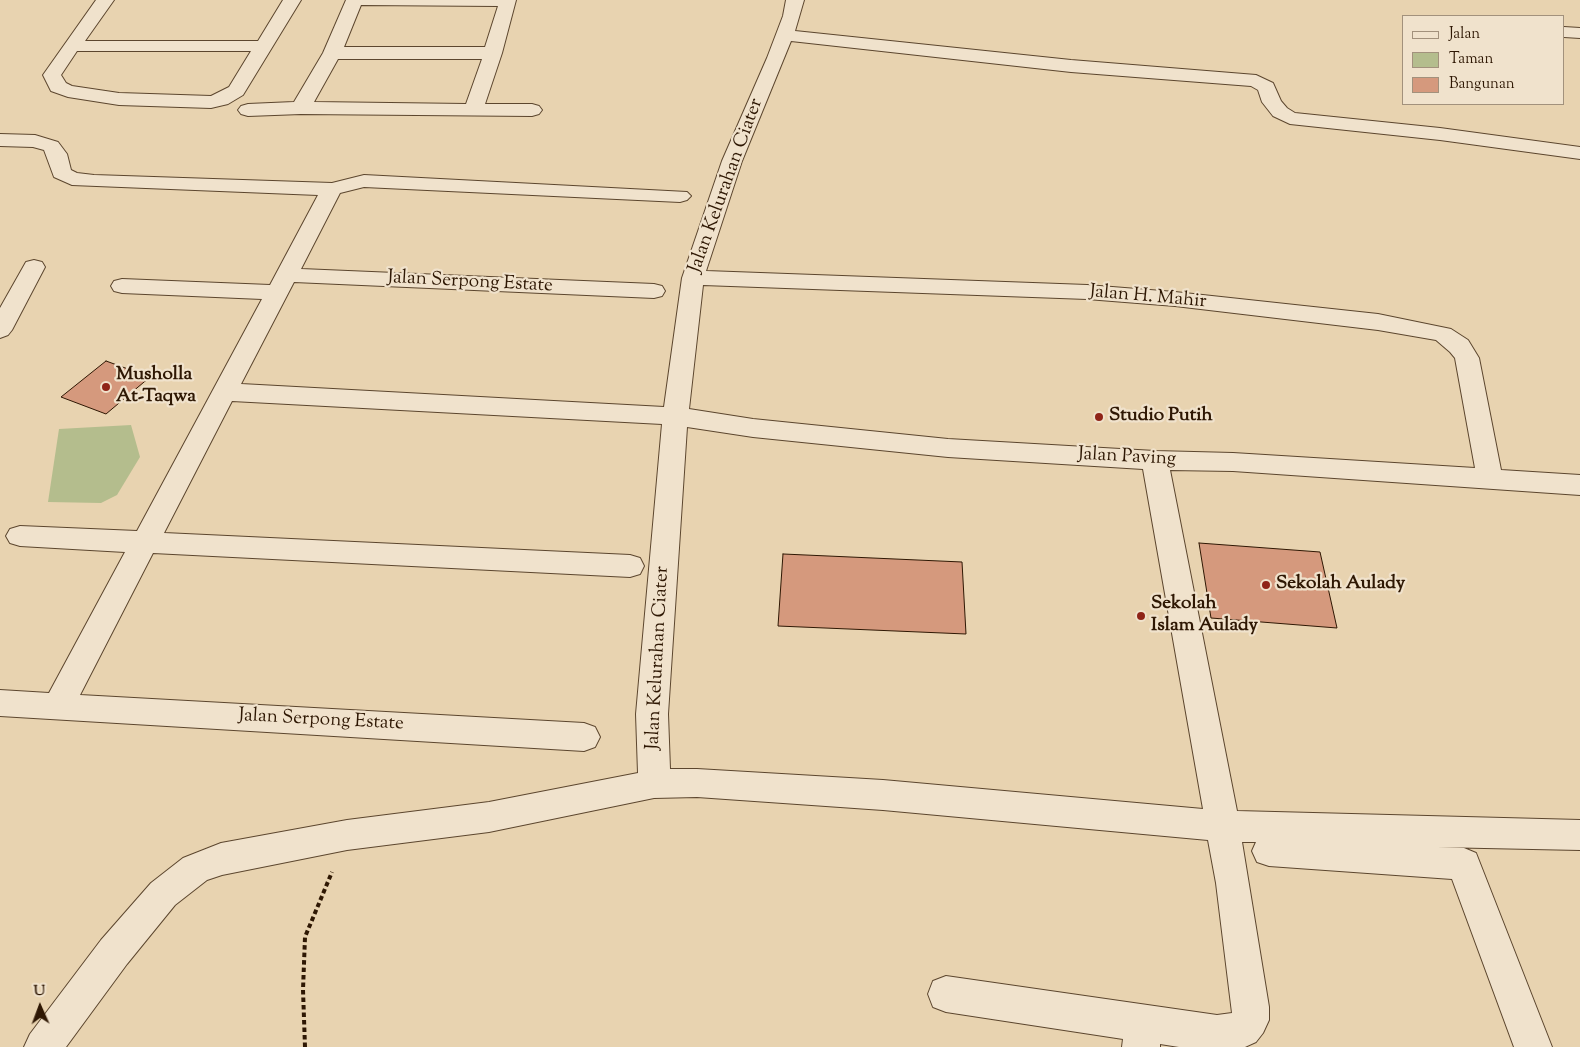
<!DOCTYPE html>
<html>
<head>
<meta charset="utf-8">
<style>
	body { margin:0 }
	#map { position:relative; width:1580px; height:1047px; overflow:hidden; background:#e8d3b0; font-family:"Sorts Mill Goudy",serif }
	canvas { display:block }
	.legend { position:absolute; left:1402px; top:15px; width:162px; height:90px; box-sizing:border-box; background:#f0e2cc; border:1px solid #a2917c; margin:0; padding:6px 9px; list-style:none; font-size:15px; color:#2e1703 }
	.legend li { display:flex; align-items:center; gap:10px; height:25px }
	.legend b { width:25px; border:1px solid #a2917c }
	.north { position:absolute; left:15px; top:982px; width:50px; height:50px; -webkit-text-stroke:4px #f0e2cc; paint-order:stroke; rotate:358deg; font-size:14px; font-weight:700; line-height:20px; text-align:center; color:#2e1703 }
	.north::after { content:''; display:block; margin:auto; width:18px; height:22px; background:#2e1703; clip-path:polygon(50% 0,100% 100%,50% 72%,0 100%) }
</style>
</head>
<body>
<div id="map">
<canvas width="1580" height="1047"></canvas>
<ul class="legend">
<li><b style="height:6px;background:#f0e2cc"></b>Jalan</li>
<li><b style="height:14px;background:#b4bd8d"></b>Taman</li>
<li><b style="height:14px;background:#d5997d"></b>Bangunan</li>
</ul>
<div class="north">U</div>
</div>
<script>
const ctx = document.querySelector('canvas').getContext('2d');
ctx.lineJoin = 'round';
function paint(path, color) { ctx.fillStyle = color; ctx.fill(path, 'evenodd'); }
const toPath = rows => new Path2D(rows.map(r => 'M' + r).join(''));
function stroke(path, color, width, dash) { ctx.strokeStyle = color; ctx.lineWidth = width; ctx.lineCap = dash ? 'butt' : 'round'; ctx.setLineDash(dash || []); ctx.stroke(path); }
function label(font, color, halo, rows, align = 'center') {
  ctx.font = font + ' "Sorts Mill Goudy",serif'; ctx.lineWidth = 4.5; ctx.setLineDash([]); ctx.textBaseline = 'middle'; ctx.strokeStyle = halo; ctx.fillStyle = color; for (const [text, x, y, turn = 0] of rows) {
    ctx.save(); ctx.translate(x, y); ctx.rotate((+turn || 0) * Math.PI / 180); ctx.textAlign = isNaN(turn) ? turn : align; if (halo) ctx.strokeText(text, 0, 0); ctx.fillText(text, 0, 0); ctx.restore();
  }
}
const green = toPath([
	[131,425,140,457,117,495,101,503,48,502,59,429]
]);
const building = toPath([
	[106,361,150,377,106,414,61,397,106,361],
	[1199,543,1320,552,1337,628,1211,618,1199,543],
	[783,554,962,562,966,634,778,626,783,554]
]);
const path = toPath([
	[305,1047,303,990,305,937,332,872]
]);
const minor = toPath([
	[96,0,114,0,85,41,258,41,283,0,301,0,243,95,228,104,211,108,119,105,68,97,51,91,43,75,96,0],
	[77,51,251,51,229,87,211,96,119,93,72,86,66,83,61,75,77,51],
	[346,0,516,0,502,53,485,104,532,104,539,106,542,110,539,114,532,116,301,114,248,116,241,114,238,110,241,106,248,104,294,102,323,53,346,0],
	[361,5,498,6,485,47,344,47,361,5],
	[338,59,482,59,466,104,314,102,338,59],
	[786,0,804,0,795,31,1071,60,1256,75,1273,83,1281,101,1287,108,1295,113,1440,128,1580,147,1580,159,1440,140,1290,124,1273,116,1262,102,1258,90,1251,86,1071,72,791,41,742,161,706,271,1087,285,1175,292,1378,314,1451,329,1468,340,1479,358,1501,470,1580,475,1580,495,1233,471,1170,470,1237,811,1580,820,1580,850,1437,847,1464,848,1476,853,1552,1047,1514,1047,1452,879,1269,866,1257,862,1252,851,1256,842,1242,842,1269,1007,1269,1020,1263,1033,1256,1042,1245,1047,1179,1047,1160,1044,1160,1047,1122,1047,1123,1039,946,1012,933,1007,928,994,933,981,946,976,1217,1015,1232,1013,1216,883,1208,840,883,810,697,797,654,798,489,832,347,850,222,875,207,880,175,905,127,964,66,1047,24,1047,30,1034,101,940,151,883,183,858,221,843,347,820,489,802,638,773,636,714,662,424,232,401,164,533,630,555,640,558,644,566,640,574,630,577,153,553,80,695,584,723,595,727,600,737,595,747,584,751,0,716,0,690,49,693,125,552,20,546,10,543,6,536,10,529,20,526,137,531,262,299,122,293,114,291,111,286,114,281,122,279,270,285,318,195,72,185,54,177,44,150,33,147,0,146,0,134,35,135,58,142,67,154,71,170,77,173,94,175,332,183,364,175,687,192,691,196,687,200,680,202,364,187,340,193,301,269,654,284,662,286,665,291,662,296,654,298,294,282,241,384,664,407,682,278,722,161,767,58,783,16,786,0],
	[703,285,1087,299,1175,306,1378,330,1436,340,1450,352,1455,358,1475,468,1233,453,1155,451,948,439,753,419,689,409,703,285],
	[687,427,753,437,948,457,1143,469,1203,809,883,780,697,769,670,769,668,714,687,427],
	[1564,27,1580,28,1580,38,1564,37,1564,27],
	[34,260,42,262,45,267,12,330,8,335,0,338,0,308,26,262,34,260]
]);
const markers = [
	[106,387,5,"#8f2418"],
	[1099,417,5,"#8f2418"],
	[1266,585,5,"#8f2418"],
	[1141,616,5,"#8f2418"]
];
const streetNames = [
	["Jalan Kelurahan Ciater",727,186,-70],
	["Jalan Serpong Estate",470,283,3],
	["Jalan H. Mahir",1148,298,5],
	["Jalan Paving",1127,458,3],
	["Jalan Kelurahan Ciater",659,658,-87],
	["Jalan Serpong Estate",321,721,3]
];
const poiNames = [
	["Musholla",116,376],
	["At-Taqwa",116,398],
	["Studio Putih",1109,417],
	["Sekolah Aulady",1276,585],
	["Sekolah",1151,605],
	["Islam Aulady",1151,627]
];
paint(green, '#b4bd8d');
paint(building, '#d5997d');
stroke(building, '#2e1703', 1);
stroke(minor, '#5c462e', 2);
stroke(path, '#2e1703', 4, [4.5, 3]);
paint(minor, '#f0e2cc');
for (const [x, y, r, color] of markers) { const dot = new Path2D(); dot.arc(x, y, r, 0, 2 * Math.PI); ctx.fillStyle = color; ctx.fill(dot); stroke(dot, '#f0e2cc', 2); }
label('19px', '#2e1703', '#f0e2cc', streetNames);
label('bold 19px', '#2e1703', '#f0e2cc', poiNames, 'left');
</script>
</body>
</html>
